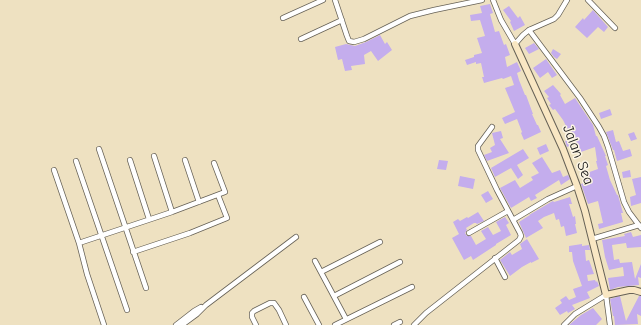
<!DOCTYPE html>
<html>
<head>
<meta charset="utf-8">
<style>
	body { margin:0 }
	canvas { display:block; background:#eee1c1 }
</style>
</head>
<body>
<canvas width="641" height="325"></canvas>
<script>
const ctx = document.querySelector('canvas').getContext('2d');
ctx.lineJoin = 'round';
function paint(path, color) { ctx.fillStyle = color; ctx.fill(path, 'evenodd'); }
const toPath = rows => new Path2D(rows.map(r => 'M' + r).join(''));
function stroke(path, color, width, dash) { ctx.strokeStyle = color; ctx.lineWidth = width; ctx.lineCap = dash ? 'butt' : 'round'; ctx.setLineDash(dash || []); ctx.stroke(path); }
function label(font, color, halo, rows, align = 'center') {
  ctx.font = font + ' "Comic Neue",sans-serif'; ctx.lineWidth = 3; ctx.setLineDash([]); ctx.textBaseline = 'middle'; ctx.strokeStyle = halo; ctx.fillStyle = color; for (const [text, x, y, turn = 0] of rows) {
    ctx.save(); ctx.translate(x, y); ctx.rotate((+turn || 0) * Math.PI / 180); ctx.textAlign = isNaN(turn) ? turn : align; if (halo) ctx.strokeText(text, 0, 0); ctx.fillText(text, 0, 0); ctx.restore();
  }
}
const building = toPath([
	[490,4,493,13,490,14,495,32,499,31,504,45,506,44,510,55,505,57,507,67,517,62,521,71,517,73,519,80,525,95,526,95,533,114,532,114,537,125,538,125,541,132,524,140,521,133,522,132,517,119,505,124,502,118,515,112,505,88,514,85,511,76,503,79,502,78,484,83,482,77,484,77,481,63,476,64,476,62,467,65,465,60,474,57,474,55,482,53,477,38,485,36,480,20,471,21,470,15,482,13,480,6],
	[509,6,518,18,520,16,525,25,514,31,510,22,511,21,503,10],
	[593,10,608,27,604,32,598,27,587,38,575,27,583,18,584,20],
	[380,35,385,44,387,42,392,50,378,61,371,51,364,55,365,64,351,66,352,70,345,71,342,59,338,60,335,47,346,44,355,46,366,42],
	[534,43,539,49,529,54,525,48],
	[553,49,561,54,557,59,554,57,551,53],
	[546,59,557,75,552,78,548,72,540,78,533,68],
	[553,85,561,94,560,95,565,104,575,98,593,125,596,136,597,136,606,156,605,156,608,165,606,166,610,180,617,195,618,195,623,213,621,213,623,222,599,229,598,224,603,223,598,201,588,204,581,184,584,183,581,175,598,169,596,161,597,161,595,147,581,152,577,143,567,147,565,141,572,138,563,120,555,109,553,110,549,105,551,104,547,98,549,97,544,91],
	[610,109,612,115,601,119,599,113],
	[613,130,616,142,619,141,623,151,630,149,632,156,617,161,614,150,613,150,606,132],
	[501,131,503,138,500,139,509,153,487,161,484,155,492,152,490,148,495,145,492,133],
	[634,132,637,139,631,141,628,134],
	[546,144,549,151,540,155,537,148],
	[523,149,529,158,517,165,523,175,518,179,511,168,495,177,491,168],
	[542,157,552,173,560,170,563,177,568,175,570,179,561,185,559,180,535,195,537,198,531,201,529,197,511,208,500,188,515,180,520,188,533,180,531,177,539,173,532,163],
	[439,160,448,161,446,170,437,169],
	[630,170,631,177,623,178,622,172],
	[460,176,475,179,473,189,458,186],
	[641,177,641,203,631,206,630,197,636,195,632,179],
	[488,191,493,199,486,203,481,195],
	[570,197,572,204,569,204,573,217,575,216,576,224,575,224,577,233,566,236,564,226,561,227,559,219,556,220,554,213,544,217,538,221,543,228,526,238,519,222,530,215,529,215,551,202,553,201,554,202],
	[478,212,484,221,477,224,476,223,474,223,466,228,467,230,465,233,467,236,471,236,476,245,486,239,481,231,488,227,493,235,501,231,496,222,505,217,509,223,506,225,511,235,496,244,496,245,473,260,471,256,464,260,452,238,459,234,453,222,458,219,460,221,467,217,468,218],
	[631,232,633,237,641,235,641,247,627,248,626,243,612,245,614,260,619,259,620,263,632,262,635,279,641,264,641,278,638,277,639,285,618,287,610,290,608,278,624,276,623,267,609,270,605,257,602,240,625,236,624,234],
	[527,239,539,259,531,263,531,262,522,267,510,276,500,260,510,252,512,255,522,249,520,244],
	[582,244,582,246,589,245,590,250,585,250,586,261,589,260,594,274,587,275,588,281,595,280,596,282,597,281,599,286,587,292,590,298,572,305,575,309,568,313,567,311,560,315,555,308,562,303,560,300,566,296,569,300,576,297,573,289,582,286,573,261,572,252,569,252,569,246],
	[620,296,626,321,639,296,641,296,641,316,637,314,638,324,615,325,614,316,613,316,610,299],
	[593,308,602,319,596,325,569,325,581,315]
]);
const street = toPath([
	[335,0,347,36,349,41,354,42,364,39,410,16,434,10,482,0],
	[493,0,501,20,515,44,523,35,529,30,554,19,558,15,567,0],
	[588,0,615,28],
	[283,18,323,0],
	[529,30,580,98,599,127,604,136,608,147,624,202,629,212,641,228],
	[301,39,342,20],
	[99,149,146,288],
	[154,156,172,212],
	[130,160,149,219],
	[185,160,199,202],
	[76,161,127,310],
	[54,170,79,243,87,274,104,325],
	[513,220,548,199,577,186],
	[469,233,508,211],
	[592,239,639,225],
	[79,243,172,212,225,192,214,163],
	[133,252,190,233,227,218,218,195],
	[495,258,505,277],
	[315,261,346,319],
	[321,272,380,242],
	[334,296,400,262],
	[304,297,319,325],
	[176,325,194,311,201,307],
	[182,325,197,314,206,305,296,237],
	[256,325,252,317,252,313,254,311,270,303,274,303,279,310,286,325],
	[335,325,412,287],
	[394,325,400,322],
	[414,325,426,313,519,240,521,236,520,233,497,190,478,150,478,146,492,127],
	[564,325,575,314,606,295,610,325]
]);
const secondary = toPath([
	[515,44,563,149,577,186,585,211,606,295,629,290,634,290,641,292]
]);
const streetNames = [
	["Jalan Sea",578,155,69]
];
paint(building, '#c4aded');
stroke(street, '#666156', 6);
stroke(secondary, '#666156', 8);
stroke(street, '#fff', 4.5);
stroke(secondary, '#f9e7c3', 6);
label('15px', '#1c1c1c', '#fcf5e5', streetNames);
</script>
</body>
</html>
